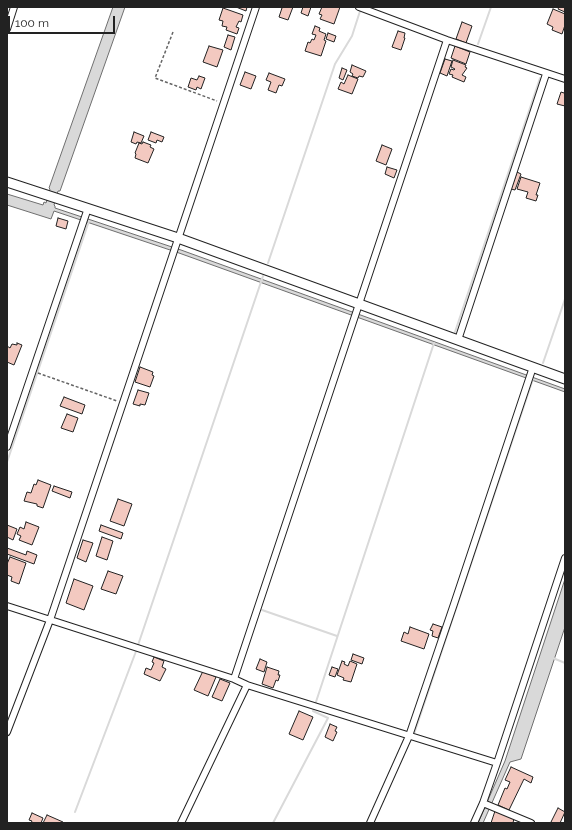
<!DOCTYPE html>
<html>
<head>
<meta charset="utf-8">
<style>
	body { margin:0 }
	#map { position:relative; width:572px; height:830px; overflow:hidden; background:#fff; font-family:Raleway,sans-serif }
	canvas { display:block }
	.frame { position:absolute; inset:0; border:8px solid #222; pointer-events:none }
	.scale { position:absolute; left:8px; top:16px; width:107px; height:18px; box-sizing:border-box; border:2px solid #222; border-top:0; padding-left:5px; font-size:12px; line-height:14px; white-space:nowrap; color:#222; -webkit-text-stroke:3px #fff; paint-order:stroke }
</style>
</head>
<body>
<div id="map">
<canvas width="572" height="830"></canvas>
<div class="frame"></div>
<div class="scale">100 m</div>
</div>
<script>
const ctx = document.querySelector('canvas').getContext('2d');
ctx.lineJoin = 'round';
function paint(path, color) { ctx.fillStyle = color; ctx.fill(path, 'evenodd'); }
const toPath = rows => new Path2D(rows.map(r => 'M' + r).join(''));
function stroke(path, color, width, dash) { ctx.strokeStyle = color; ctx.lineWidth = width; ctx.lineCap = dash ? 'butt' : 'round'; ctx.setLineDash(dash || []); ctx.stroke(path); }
const water = toPath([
	[113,7,125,7,60,191,58,191,54,205,55,206,55,208,181,250,565,389,565,392,179,253,54,211,51,219,7,205,7,194,43,205,44,202,46,203,50,189,49,188,113,7],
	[565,579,565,627,521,759,510,762,483,823,478,823,505,761,565,579]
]);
const stream = toPath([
	[478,44,491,7],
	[268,263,335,64,352,36,361,8],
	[455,332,540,78],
	[543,363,565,299],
	[7,462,89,221],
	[262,610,337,636],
	[553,658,565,663],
	[414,734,533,379],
	[75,812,135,654,263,276],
	[273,823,328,718,313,711,434,343]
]);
const building = toPath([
	[236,7,247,7,246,11,236,7],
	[280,7,293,7,288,20,279,17,282,8,280,7],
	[303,7,311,7,308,16,301,13,303,7],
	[322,7,340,7,334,24,320,19,322,15,319,14,322,7],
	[559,7,565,7,565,12,558,9,559,7],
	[223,8,243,15,241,22,239,21,236,27,239,28,237,34,226,30,227,27,222,26,223,21,219,20,223,8],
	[553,9,565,14,565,25,562,34,552,30,553,27,547,24,553,9],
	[462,22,472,26,466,43,456,39,462,22],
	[315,26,320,28,319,31,326,34,324,40,326,41,321,56,305,51,308,42,310,43,312,39,314,40,316,35,312,34,315,26],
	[398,31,405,33,404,38,405,38,401,50,392,47,398,31],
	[328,33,336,36,334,42,326,39,328,33],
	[228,35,235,37,231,50,224,47,228,35],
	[209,46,223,50,217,67,203,62,209,46],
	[455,46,470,52,466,64,451,58,455,46],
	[445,59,452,61,447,76,440,73,445,59],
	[453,60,466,65,465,67,467,68,462,75,466,77,464,82,452,77,453,75,449,74,451,69,454,70,455,69,451,67,453,60],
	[352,65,366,71,363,77,359,76,358,78,352,76,353,74,350,72,352,65],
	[342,68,347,70,343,80,339,78,342,68],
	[245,72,256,76,251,89,240,85,245,72],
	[269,73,285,79,282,86,279,85,276,93,268,90,271,82,266,80,269,73],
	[348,75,358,79,352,94,338,89,341,82,344,84,348,75],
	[199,76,205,78,201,89,197,87,196,90,188,87,191,78,197,80,199,76],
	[565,91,565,106,557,104,561,92,564,93,565,91],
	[134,132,144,136,141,143,137,142,136,144,131,142,134,132],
	[151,132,164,137,162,142,157,140,156,143,148,140,151,132],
	[143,142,151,145,150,147,154,149,148,163,135,158,136,154,135,153,139,143,142,144,143,142],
	[382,145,392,149,386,165,376,161,382,145],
	[387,167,397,170,394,178,385,174,387,167],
	[517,172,521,174,515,190,511,189,517,172],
	[521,177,540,183,536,195,538,195,536,201,526,198,528,192,517,189,521,177],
	[58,218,68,221,66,229,56,226,58,218],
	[17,343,22,345,14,365,7,362,7,346,10,348,12,344,17,345,17,343],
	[140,367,153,372,152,375,154,376,150,387,135,382,140,367],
	[138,390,149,393,145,405,140,404,140,406,133,404,138,390],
	[64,397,85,405,82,414,60,406,64,397],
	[67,414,78,418,73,432,61,428,67,414],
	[38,480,51,485,43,508,37,506,37,504,24,501,27,492,31,493,34,484,36,485,38,480],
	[54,486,72,492,70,498,52,491,54,486],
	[118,499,132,504,124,526,110,521,118,499],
	[26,522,39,527,32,545,19,540,21,536,17,534,20,527,24,529,26,522],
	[7,525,17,529,13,540,7,537,7,525],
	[101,525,123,533,121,539,99,531,101,525],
	[102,537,113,541,107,560,96,556,102,537],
	[83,540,93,543,86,562,77,558,83,540],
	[7,548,26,555,27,551,37,555,34,564,7,554,7,548],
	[10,557,26,563,19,584,11,581,12,577,7,575,7,564,10,557],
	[108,571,123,576,116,594,101,589,108,571],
	[74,579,93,586,84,610,66,603,74,579],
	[433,624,442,627,438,638,432,636,433,631,430,630,433,624],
	[410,627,429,634,424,649,401,641,404,632,408,634,410,627],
	[353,654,364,658,362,664,351,660,353,654],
	[154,657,164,661,162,667,166,669,160,681,144,674,146,668,151,670,154,663,152,662,154,657],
	[260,659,267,662,264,672,256,669,260,659],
	[342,661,345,662,344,664,348,666,350,661,357,664,351,682,343,680,344,678,337,675,342,661],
	[267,667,279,671,278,675,280,675,278,681,276,680,273,688,262,684,267,667],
	[332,667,338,669,335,677,329,675,332,667],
	[203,671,216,677,208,696,194,690,203,671],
	[220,679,230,683,222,701,212,697,220,679],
	[299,711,313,717,303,740,289,734,299,711],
	[330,724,337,727,335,731,337,732,333,741,325,737,330,724],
	[511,767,533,777,531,783,524,779,509,810,498,805,505,788,507,789,510,782,505,780,511,767],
	[558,808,565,812,560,823,553,823,551,822,558,808],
	[495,811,514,818,513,823,491,823,495,811],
	[32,813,43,818,41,823,31,823,32,821,29,820,32,813],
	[47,815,63,822,62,823,43,823,47,815]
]);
const path = toPath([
	[173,32,155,78,217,101],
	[38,373,117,401]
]);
const street = toPath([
	[359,7,447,40,565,79],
	[7,29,14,7],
	[458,340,546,74],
	[7,447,88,208],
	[7,606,234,679,247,685,497,763],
	[234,679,447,40],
	[7,732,50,620,256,7],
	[483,803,531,823],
	[181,823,247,685],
	[370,823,409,736,454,604,533,367],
	[474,823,483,803,497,763,565,558]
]);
const secondary = toPath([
	[7,182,178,238,565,379]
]);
paint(water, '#d9d9d9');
stroke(water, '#6f6f6f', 1);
stroke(stream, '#d9d9d9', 2);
paint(building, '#f3c9c0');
stroke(building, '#222', 1);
stroke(street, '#222', 8);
stroke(secondary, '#222', 11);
stroke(path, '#646464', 1.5, [3, 2]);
stroke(street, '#fff', 6);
stroke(secondary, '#fff', 9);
</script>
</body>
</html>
